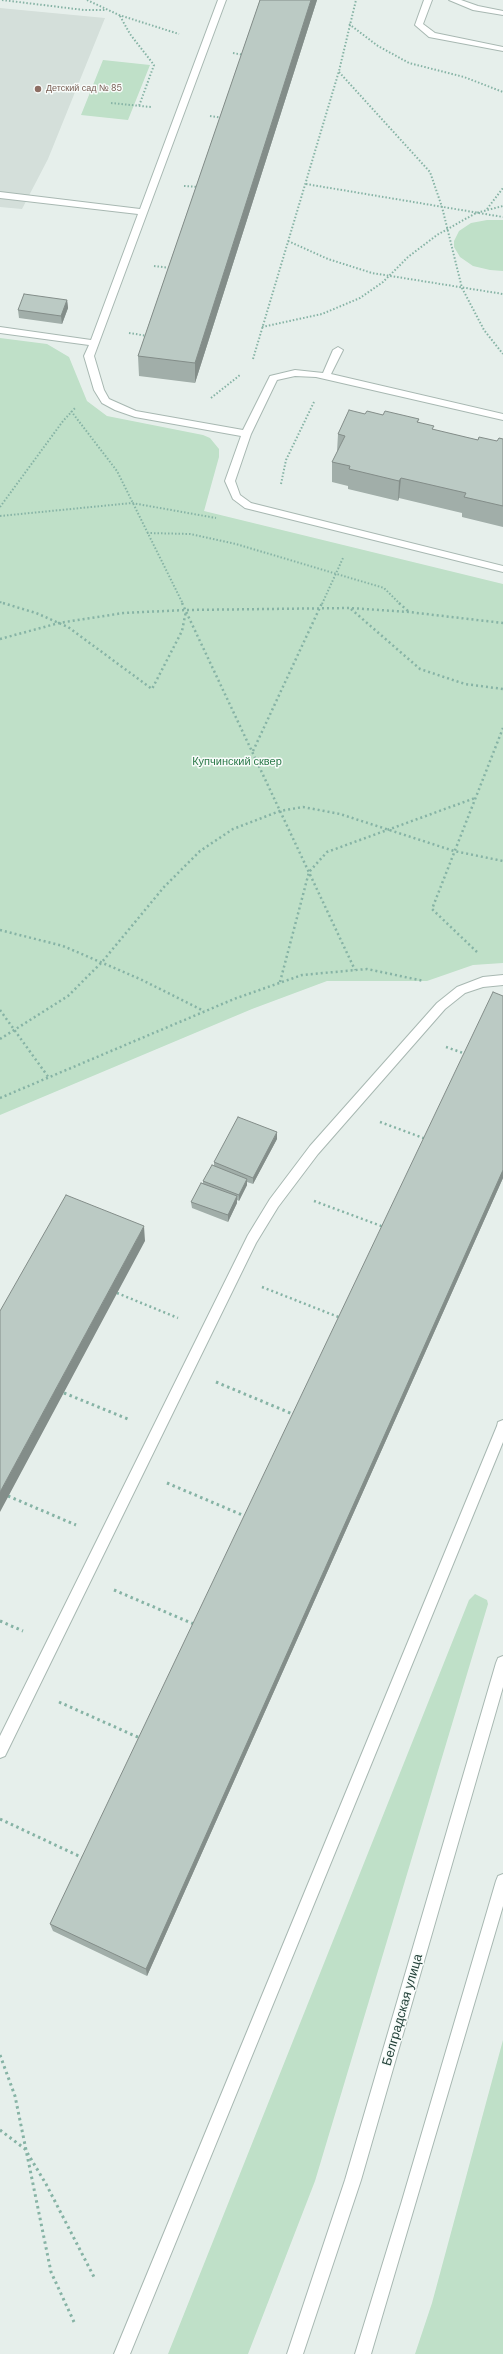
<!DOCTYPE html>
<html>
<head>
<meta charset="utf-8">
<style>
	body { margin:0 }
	canvas { display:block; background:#e6efeb }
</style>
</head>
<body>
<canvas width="503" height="2354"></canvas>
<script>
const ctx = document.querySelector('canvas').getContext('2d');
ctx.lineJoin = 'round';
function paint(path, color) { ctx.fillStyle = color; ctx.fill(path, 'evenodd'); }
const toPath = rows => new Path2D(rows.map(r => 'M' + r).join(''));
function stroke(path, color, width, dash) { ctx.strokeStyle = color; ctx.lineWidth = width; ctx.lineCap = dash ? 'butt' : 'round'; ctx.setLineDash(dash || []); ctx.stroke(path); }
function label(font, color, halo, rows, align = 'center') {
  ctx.font = font + ' "DM Sans",sans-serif'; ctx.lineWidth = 3; ctx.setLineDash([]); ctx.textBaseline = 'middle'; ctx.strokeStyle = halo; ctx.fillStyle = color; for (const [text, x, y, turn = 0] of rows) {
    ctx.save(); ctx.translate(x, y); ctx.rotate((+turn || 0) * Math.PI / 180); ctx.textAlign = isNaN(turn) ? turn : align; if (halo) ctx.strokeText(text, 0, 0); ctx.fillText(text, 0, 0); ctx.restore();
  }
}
const built = toPath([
	[0,8,105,18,48,159,22,209,0,207]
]);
const green = toPath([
	[103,60,150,65,128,120,81,115],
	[487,220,503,220,503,271,490,270,473,266,460,257,454,247,454,241,459,231,471,223],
	[0,338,47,344,69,357,87,401,107,416,203,435,210,438,219,449,219,457,204,511,503,584,503,963,473,965,427,981,327,981,252,1009,0,1115],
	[475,1594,487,1600,488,1604,315,2181,248,2354,168,2354,469,1600],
	[503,2040,503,2354,415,2354,432,2303]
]);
const pathFar2 = toPath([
	[2,0,84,10,105,10],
	[87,0,119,15,179,34],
	[120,16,130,34,154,65,139,106],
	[349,24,378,46,409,63,464,77,503,92],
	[233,53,244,55],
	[339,72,430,172,442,207,462,288,484,330,503,354],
	[111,103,151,107],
	[210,116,223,118],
	[306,184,503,217],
	[184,186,199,187],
	[487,209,503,188],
	[288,241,328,259,372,273,503,294],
	[154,266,171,268],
	[262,327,322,314,360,298,383,282,408,257,437,235,476,213,503,206],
	[129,333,148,336],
	[253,359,339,71,356,0],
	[211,398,240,375],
	[71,411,117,471,183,604],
	[281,484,286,460,314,402],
	[0,507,63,421,76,407],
	[0,516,132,503,216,518],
	[147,533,190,534,236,544,384,588,400,604],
	[0,602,6,604],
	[322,604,343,558]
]);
const pathFar1 = toPath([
	[3,603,36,613,68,627,152,689,182,631,186,611],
	[182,603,355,970],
	[399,603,409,612],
	[351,609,420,669,465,684,503,689],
	[0,639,59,623,123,613,186,610,350,608,409,612,503,623],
	[253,751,322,603],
	[0,930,63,946,140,979,204,1011],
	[477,952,432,909,503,728],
	[280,982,309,872,327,852,475,798],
	[0,1010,49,1078],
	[0,1039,68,996,102,962,164,887,200,851,233,829,280,811,303,807,340,814,454,851,503,861],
	[446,1047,466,1054],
	[0,1098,234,999,302,975,367,969,424,981],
	[380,1122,426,1139],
	[314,1201,384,1227],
	[262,1287,341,1318],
	[117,1293,178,1318]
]);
const path = toPath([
	[216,1382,295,1415],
	[64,1393,128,1419],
	[167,1483,247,1517],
	[8,1496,76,1525],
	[114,1590,196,1625],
	[0,1621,23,1631],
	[59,1702,142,1739],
	[0,1819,83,1858],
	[0,2055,15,2096,51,2272,74,2322],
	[0,2130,25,2149,46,2184,94,2277]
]);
const minor = toPath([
	[218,0,226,0,94,356,104,390,109,399,136,411,243,430,270,376,295,370,323,373,333,350,338,347,343,350,331,374,503,414,503,420,316,377,295,376,277,380,251,434,235,481,240,495,251,503,503,566,503,572,245,508,233,499,225,481,241,436,135,417,115,410,102,403,94,390,84,356,89,345,0,333,0,327,91,340,138,214,0,198,0,192,140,209,218,0],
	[424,0,432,0,423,24,435,33,503,47,503,51,429,37,415,25,424,0],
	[449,0,461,0,478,6,503,11,503,15,473,10,449,0],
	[503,975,503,985,483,987,465,993,445,1009,318,1154,278,1207,256,1243,5,1756,0,1758,0,1736,248,1235,270,1199,310,1146,437,1003,457,987,483,977,503,975],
	[503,1420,503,1442,130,2354,114,2354,497,1426,498,1422,503,1420],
	[503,1656,503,1687,361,2180,303,2354,287,2354,345,2180,496,1663,498,1658,503,1656],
	[503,1874,503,1906,371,2354,355,2354,401,2204,496,1881,498,1876,503,1874]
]);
const wall = toPath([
	[260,0,317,0,195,383,139,376,138,356],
	[67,300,68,308,62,324,19,318,18,310],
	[365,414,383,415,419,419,418,422,434,430,478,440,497,441,503,439,503,527,462,517,462,513,399,498,398,501,348,489,348,486,332,482,332,462,337,452,338,434],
	[503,996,503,1178,147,1976,53,1931,50,1924],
	[277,1139,253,1184,247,1182,247,1185,239,1201,237,1200,237,1203,228,1222,192,1208,191,1202,203,1184,203,1181,214,1166,214,1162]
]);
const shadedWall = toPath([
	[311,0,317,0,195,383,195,363],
	[67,300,68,308,62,324,61,316],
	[401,478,399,498,398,501,399,481],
	[277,1132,277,1139,253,1184,253,1178],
	[503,1170,503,1178,147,1976,146,1969],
	[247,1179,247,1185,239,1201,239,1195],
	[237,1196,237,1203,228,1222,228,1215],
	[144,1226,145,1241,0,1512,0,1492]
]);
const building = toPath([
	[260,0,311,0,195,363,138,356,260,0],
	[24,294,67,300,61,316,18,310,24,294],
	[349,410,365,414,367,411,383,415,385,411,419,419,417,422,434,426,432,429,478,440,479,437,497,441,499,438,503,439,503,506,464,497,466,493,401,478,399,481,349,469,350,466,332,462,345,436,338,434,349,410],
	[493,992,503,996,503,1170,146,1969,50,1924,493,992],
	[238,1117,277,1132,253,1178,214,1162,238,1117],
	[212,1165,247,1179,239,1195,203,1181,212,1165],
	[201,1183,237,1196,228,1215,191,1202,201,1183],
	[66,1195,144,1226,0,1492,0,1311,66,1195]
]);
const markers = [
	[38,89,4,"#8d6e63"]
];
const farEducationnames = [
	["Детский сад № 85",46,89]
];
const parkNames = [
	["Купчинский сквер",237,762]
];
const nearStreetnames = [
	["Белградская улица",403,2010,-74]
];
paint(built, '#d4dfda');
paint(green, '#bfe0c8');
stroke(minor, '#a8b8b2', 2);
stroke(pathFar2, '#86b3a5', 2, [1.5, 2]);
stroke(pathFar1, '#86b3a5', 2.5, [2, 3]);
stroke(path, '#86b3a5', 3, [2.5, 3.5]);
paint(minor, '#fff');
paint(wall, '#a1aea9');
paint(shadedWall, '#838d89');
paint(building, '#bbcac4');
stroke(building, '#838d89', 1);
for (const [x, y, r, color] of markers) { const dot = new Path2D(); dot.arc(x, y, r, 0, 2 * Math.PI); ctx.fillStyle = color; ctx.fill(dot); stroke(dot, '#f7fbf9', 1.5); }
label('9px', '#785e54', '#f7fbf9', farEducationnames, 'left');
label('11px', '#2d7a4b', '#f7fbf9', parkNames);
label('13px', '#24423a', '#f7fbf9', nearStreetnames);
</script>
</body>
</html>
